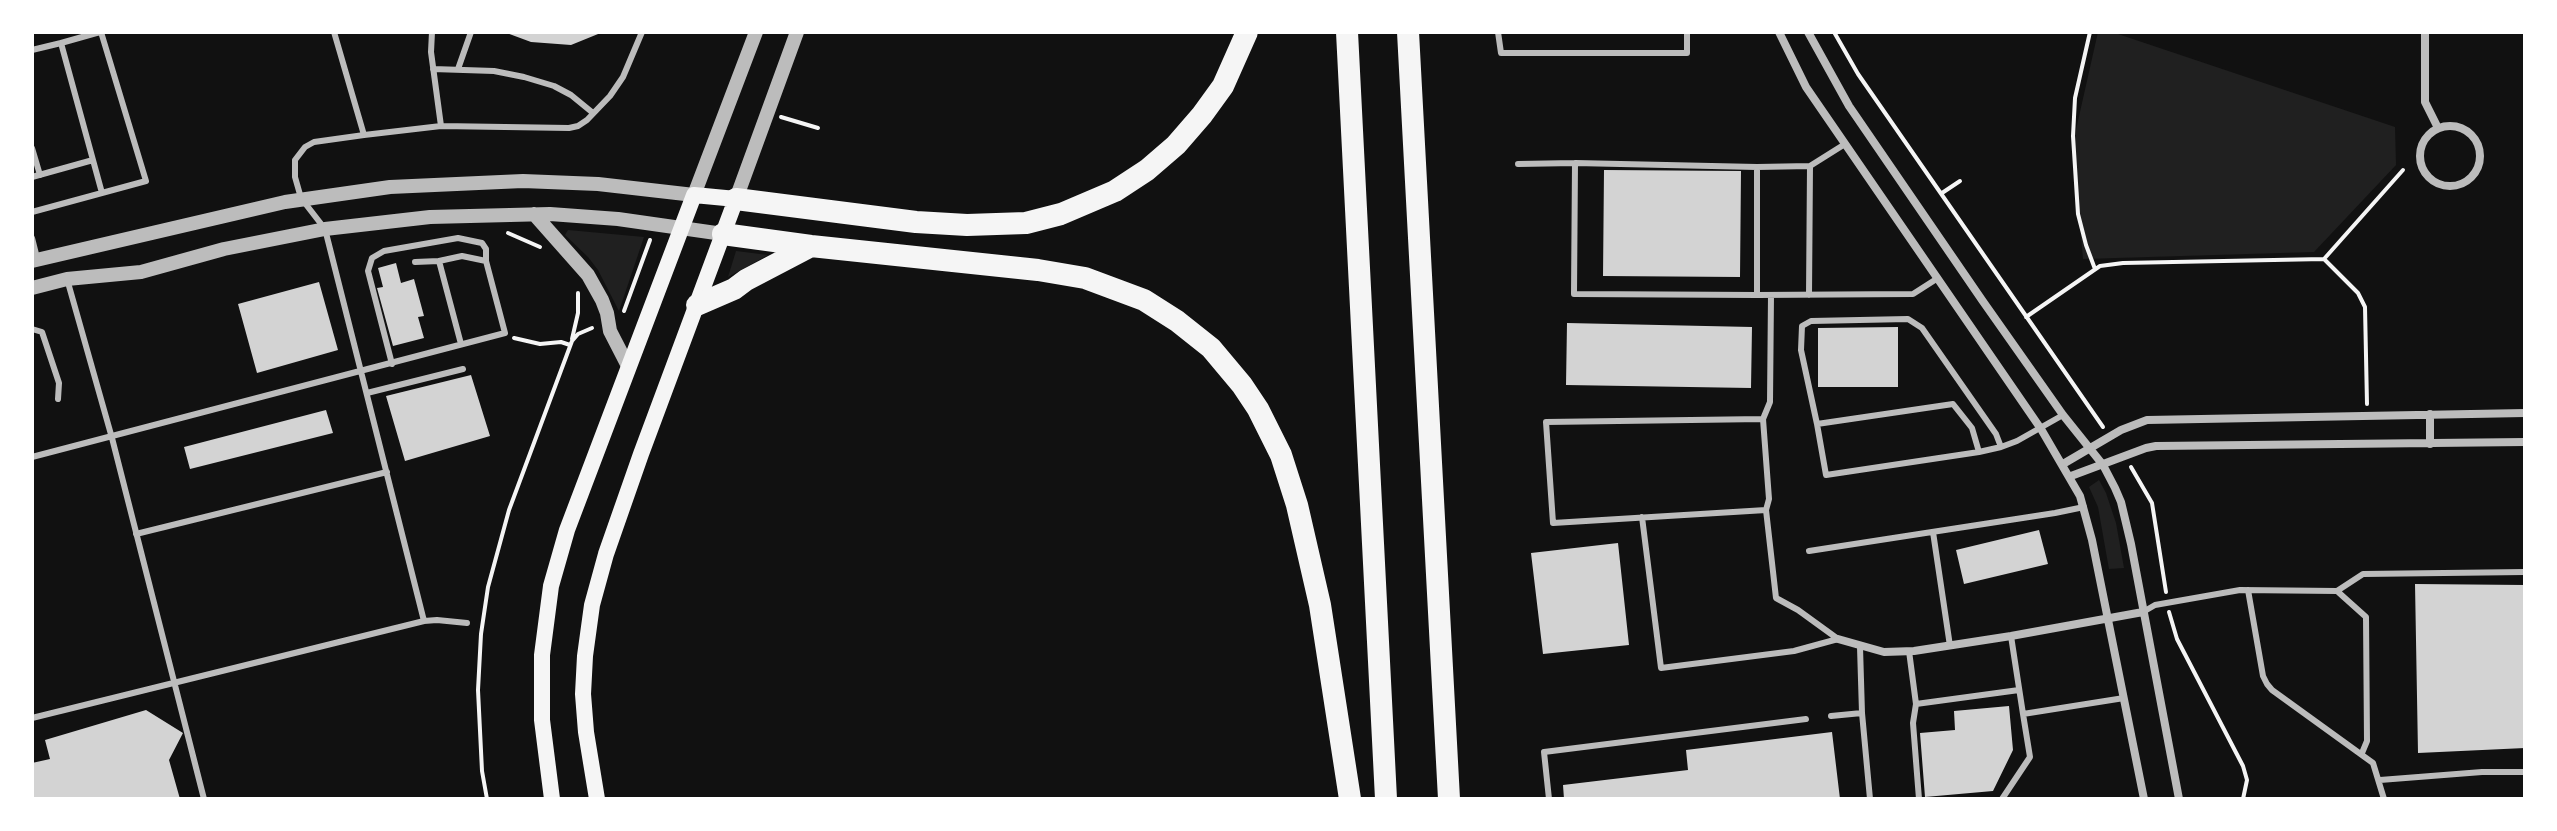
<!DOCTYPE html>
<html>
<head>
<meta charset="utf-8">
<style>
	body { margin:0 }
	#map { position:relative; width:2557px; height:831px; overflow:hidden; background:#111; font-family:"IBM Plex Serif",serif }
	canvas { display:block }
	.frame { position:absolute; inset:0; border:34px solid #fff; pointer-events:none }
</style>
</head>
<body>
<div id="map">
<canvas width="2557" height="831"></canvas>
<div class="frame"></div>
</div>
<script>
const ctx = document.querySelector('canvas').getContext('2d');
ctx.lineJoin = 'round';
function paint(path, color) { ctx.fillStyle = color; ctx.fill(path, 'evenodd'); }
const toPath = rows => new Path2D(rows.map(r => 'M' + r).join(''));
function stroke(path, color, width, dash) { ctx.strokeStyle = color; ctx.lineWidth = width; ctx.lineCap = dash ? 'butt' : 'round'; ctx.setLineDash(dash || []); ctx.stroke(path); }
const green = toPath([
	[2098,32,2112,32,2395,127,2396,165,2314,252,2083,259,2073,143],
	[568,230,644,237,619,311,598,270,588,257,565,235],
	[736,251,768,255,728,277],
	[2099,480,2106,493,2116,523,2124,568,2109,569,2098,507,2089,487]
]);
const building = toPath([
	[504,32,603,32,571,45,531,42],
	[1604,170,1741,171,1740,277,1603,276],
	[396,263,401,283,414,279,424,316,418,317,424,338,393,346,377,288,383,287,378,268],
	[319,282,338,350,257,373,238,304],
	[1567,323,1752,327,1751,388,1566,385],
	[1898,327,1898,387,1818,387,1818,328],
	[471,375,490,436,405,461,386,396],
	[326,410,333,433,190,469,184,447],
	[2039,530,2048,564,1964,584,1956,550],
	[1618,543,1629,645,1543,654,1531,553],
	[2415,584,2525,585,2525,748,2418,753],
	[2009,706,2013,750,1993,791,1925,797,1920,733,1955,730,1954,711],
	[146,710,183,733,169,760,180,799,32,799,32,763,50,759,45,740],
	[1832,732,1840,799,1564,799,1563,785,1688,770,1686,750]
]);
const path = toPath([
	[1834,32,1858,74,2103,427],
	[2090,32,2075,98,2073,136,2078,214,2086,245,2095,269],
	[781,117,818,128],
	[1942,193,1960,181],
	[508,233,540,247],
	[2324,259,2358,293,2365,307,2367,404],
	[624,311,650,240],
	[2026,317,2100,266,2123,263,2324,259,2403,170],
	[514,338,540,344,561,342,570,345],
	[572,339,578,313,578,293],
	[2131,467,2152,503,2166,592],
	[2169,612,2177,639,2243,766,2247,780,2243,799],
	[487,799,482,771,478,690,481,634,488,587,509,510,572,341,578,334,592,328]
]);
const service = toPath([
	[334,32,364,135],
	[432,32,431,52,441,126],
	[1498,32,1501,53,1687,53,1687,32],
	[61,43,100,32],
	[32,50,61,43,102,193],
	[433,69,494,71,524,77,554,86,571,95,593,113],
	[458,69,471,32],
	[1845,144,1810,166,1757,167,1757,295,1913,294,1938,278],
	[32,148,40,175],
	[1518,164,1575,163],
	[1757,167,1575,163,1574,294,1757,295],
	[32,177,93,160],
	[32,212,146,181,101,32],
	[32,238,37,258],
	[415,262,439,261],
	[67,279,112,438,204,799],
	[1771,295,1770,402,1763,419,1769,499,1766,510,1776,598,1798,610,1838,639],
	[1809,295,1810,166],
	[32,329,42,332,59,383,58,399],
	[392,364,368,271,372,258,384,251,458,238,482,243,486,249,486,261],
	[367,393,463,369],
	[1763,419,1546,422,1553,523,1766,510],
	[1817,424,1801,350,1802,326,1811,321,1908,319,1922,328,1996,434,2001,447],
	[1979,452,1972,428,1953,404,1817,424,1826,475,1979,452,2001,447,2017,441,2063,415],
	[32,457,505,333,486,261,462,256,439,261,461,344],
	[1642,517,1661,668,1794,651,1838,639],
	[1933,532,1950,646],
	[136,534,387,472],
	[1809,551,2055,513,2084,507],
	[2248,590,2263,676,2267,684,2272,690,2373,763,2384,799],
	[2337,591,2363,574,2525,572],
	[2143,612,2155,605,2240,590,2337,591,2366,617,2367,741,2362,753],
	[424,621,437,620,467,623],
	[2011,636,2023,714,2124,698],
	[1860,647,1862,713],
	[1909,651,1916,704],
	[1831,716,1862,713,1870,799],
	[32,718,424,621,325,229,301,198,295,177,295,160,305,147,314,142,364,135,441,126,569,128,578,126,587,120,610,96,623,77,642,32],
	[2380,780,2482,772,2525,772],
	[1549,799,1544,752,1806,719],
	[1919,799,1913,723,1916,704,2019,690],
	[2002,799,2030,757,2023,714]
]);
const minor = toPath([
	[1779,32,1806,87,2041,429,2080,496,2092,540,2144,799],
	[1808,32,1849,106,1982,300,2063,415,2103,465,2115,488,2121,502,2131,544,2179,799],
	[2425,32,2425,102,2438,128],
	'2420 156a30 30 0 1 1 60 0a30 30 0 1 1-60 0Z',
	[2430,444,2430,414],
	[2063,464,2121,430,2147,420,2525,413],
	[2071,476,2146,448,2156,446,2525,442],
	[1838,639,1884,652,1914,651,2011,636,2143,612]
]);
const tertiary = toPath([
	[736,199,797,32],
	[534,214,588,275,602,300,607,313,610,331,628,366],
	[32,261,285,202,390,187,523,181,598,184,694,195,756,32],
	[32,288,67,279,141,272,224,249,325,229,430,217,550,214,618,219,723,234]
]);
const secondary = toPath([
	[552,799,542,720,542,655,551,586,567,530,694,195,736,199,641,454,606,554,592,605,585,656,583,694,586,732,597,799]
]);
const motorway = toPath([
	[1347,32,1386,799],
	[1408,32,1449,799],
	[736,199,916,222,967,225,1026,223,1061,214,1115,191,1147,170,1176,145,1202,115,1223,86,1247,32],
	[723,234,811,246,1038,270,1085,278,1144,300,1177,321,1211,348,1242,385,1258,409,1281,455,1297,505,1320,605,1350,799],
	[697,305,734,289,746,280,811,246]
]);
paint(green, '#202020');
paint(building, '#d3d3d3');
stroke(path, '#f5f5f5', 4);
stroke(service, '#bcbcbc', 6);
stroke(minor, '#bcbcbc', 8);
stroke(tertiary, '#bcbcbc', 14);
stroke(secondary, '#f5f5f5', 16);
stroke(motorway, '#f5f5f5', 22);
</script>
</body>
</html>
